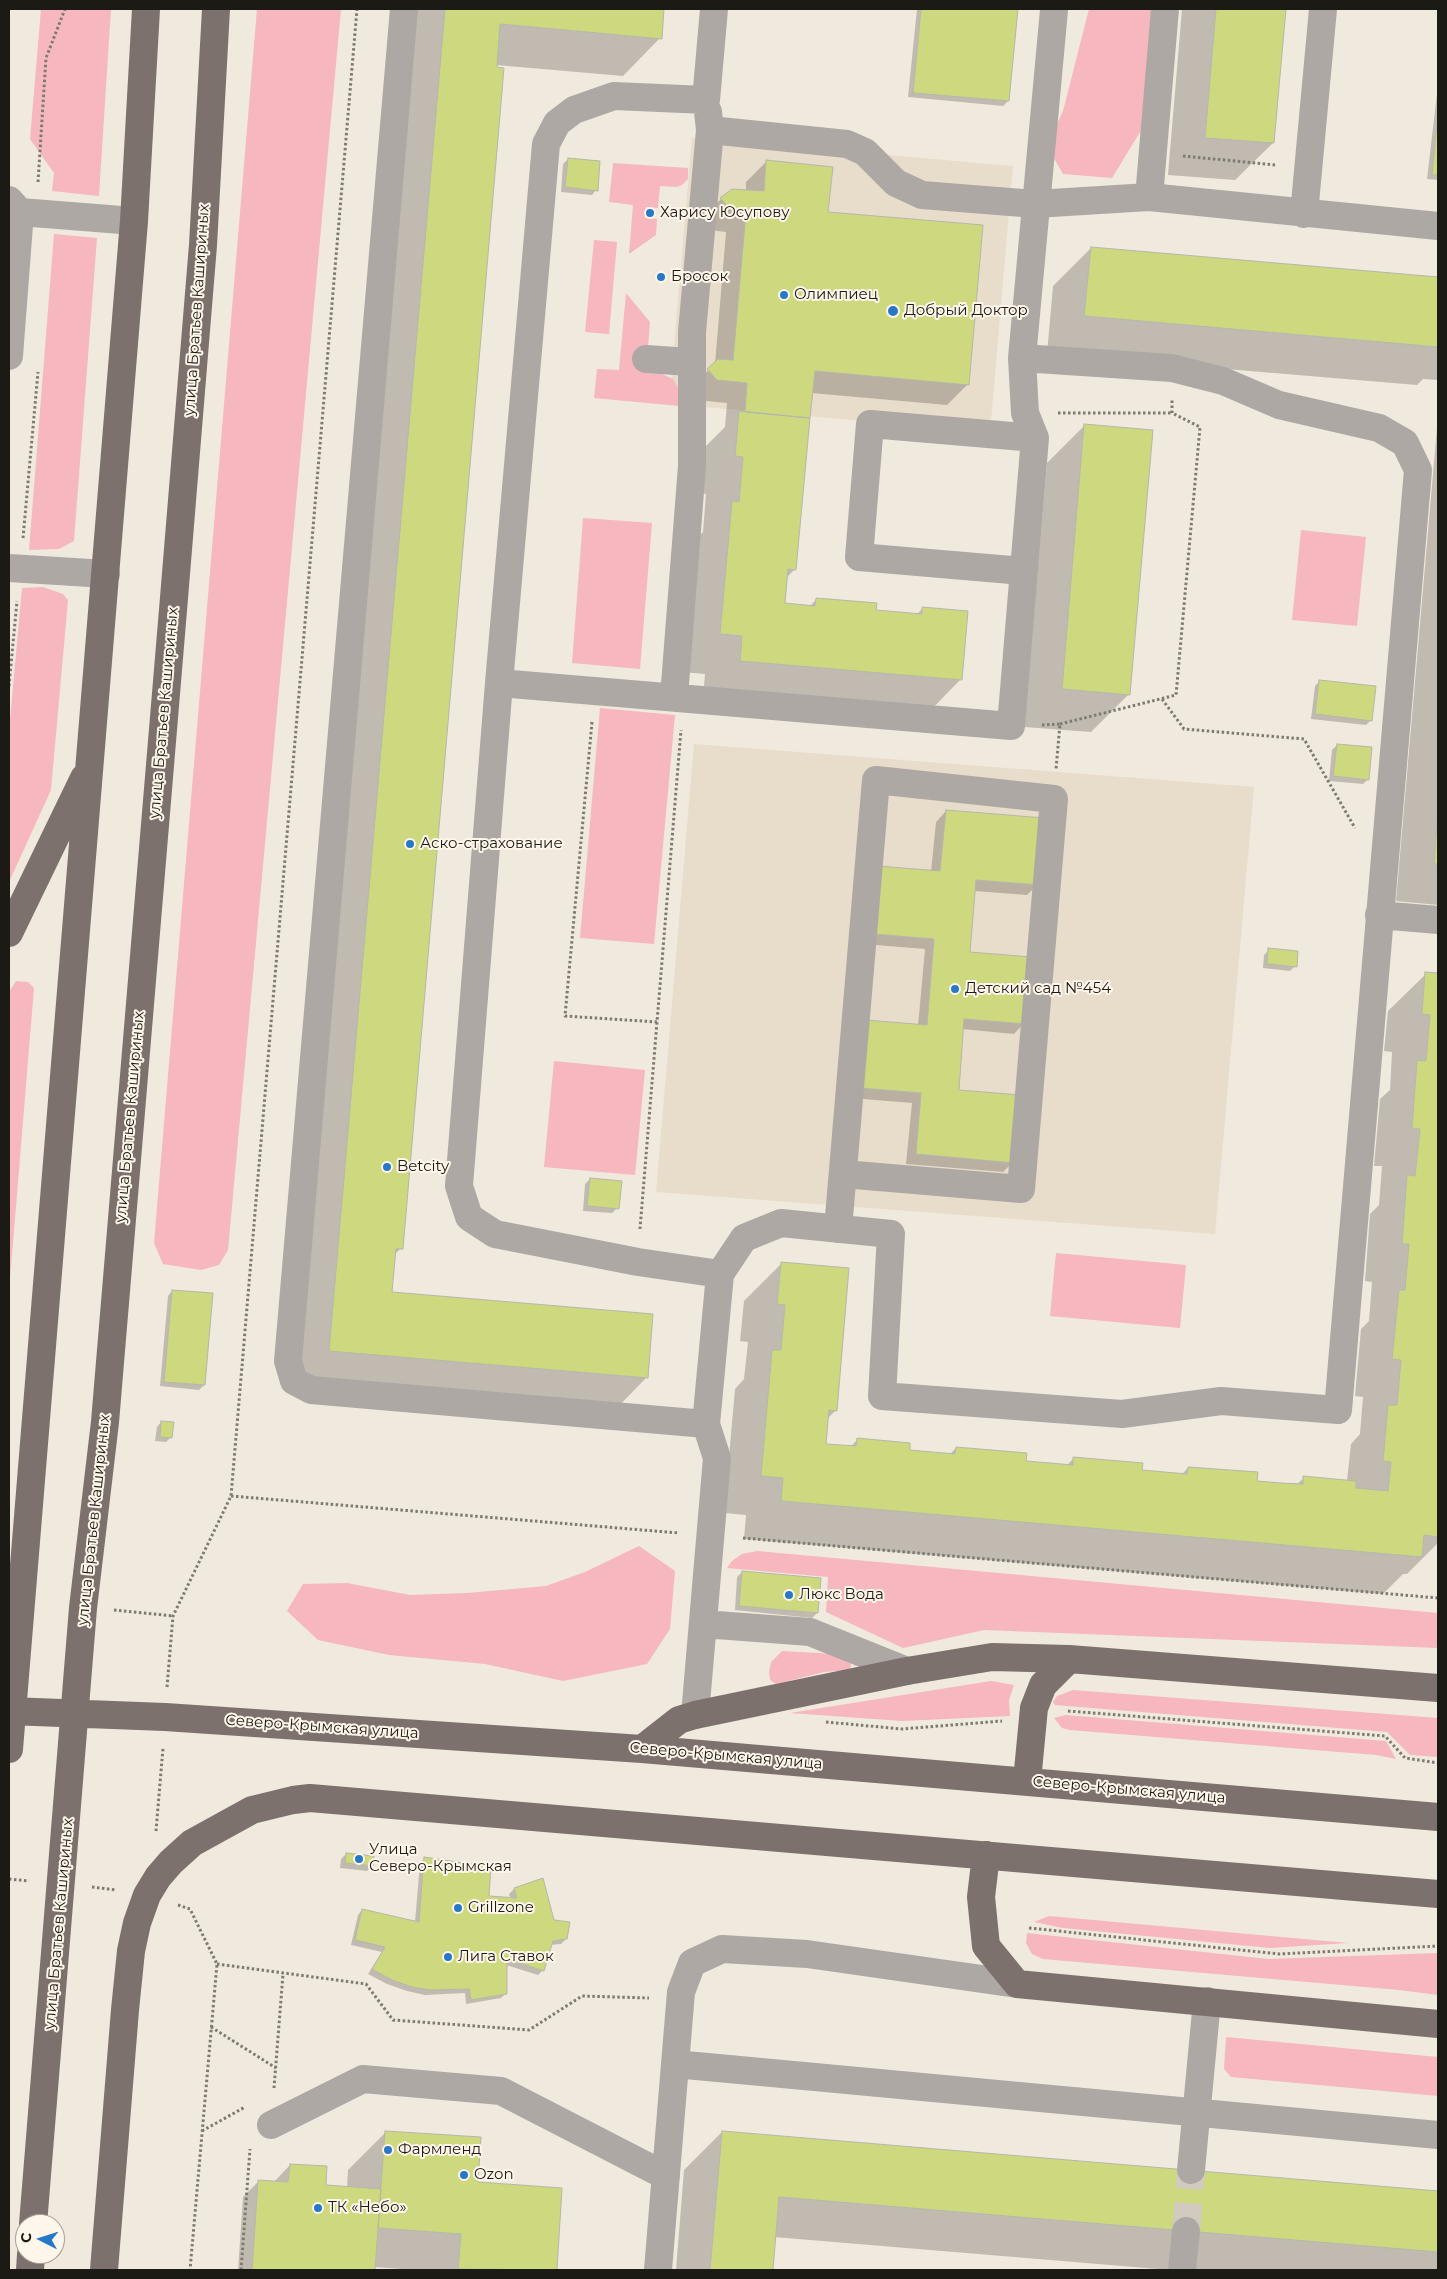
<!DOCTYPE html>
<html>
<head>
<meta charset="utf-8">
<style>
	body { margin:0 }
	#map { position:relative; width:1447px; height:2279px; overflow:hidden; background:#f0e9dd; font-family:Montserrat,sans-serif }
	canvas { display:block }
	.frame { position:absolute; inset:0; border:10px solid #1c1a15; pointer-events:none }
	.north { position:absolute; left:15px; top:2214px; width:50px; height:50px; box-sizing:border-box; background:#fef6ea; border:1px solid #a49e95; border-radius:50%; rotate:275deg; font-size:14px; font-weight:700; line-height:20px; text-align:center; color:#1c1a15 }
	.north::after { content:''; display:block; margin:auto; width:18px; height:22px; background:#2779c8; clip-path:polygon(50% 0,100% 100%,50% 72%,0 100%) }
</style>
</head>
<body>
<div id="map">
<canvas width="1447" height="2279"></canvas>
<div class="frame"></div>
<div class="north">С</div>
</div>
<script>
const ctx = document.querySelector('canvas').getContext('2d');
ctx.lineJoin = 'round';
function paint(path, color) { ctx.fillStyle = color; ctx.fill(path, 'evenodd'); }
const toPath = rows => new Path2D(rows.map(r => 'M' + r).join(''));
function stroke(path, color, width, dash) { ctx.strokeStyle = color; ctx.lineWidth = width; ctx.lineCap = dash ? 'butt' : 'round'; ctx.setLineDash(dash || []); ctx.stroke(path); }
function label(font, color, halo, rows, align = 'center') {
  ctx.font = font + ' Montserrat,sans-serif'; ctx.lineWidth = 4; ctx.setLineDash([]); ctx.textBaseline = 'middle'; ctx.strokeStyle = halo; ctx.fillStyle = color; for (const [text, x, y, turn = 0] of rows) {
    ctx.save(); ctx.translate(x, y); ctx.rotate((+turn || 0) * Math.PI / 180); ctx.textAlign = isNaN(turn) ? turn : align; if (halo) ctx.strokeText(text, 0, 0); ctx.fillText(text, 0, 0); ctx.restore();
  }
}
const built = toPath([
	[692,138,1013,166,990,432,669,404],
	[694,744,1254,787,1215,1234,656,1192]
]);
const green = toPath([
	[41,9,111,9,99,196,52,191,54,173,30,139],
	[257,9,341,9,228,1250,219,1265,201,1270,163,1264,154,1243],
	[1089,9,1155,9,1148,119,1112,178,1063,174,1047,146,1063,111],
	[613,163,688,168,688,179,682,185,677,187,660,186,658,208,646,207,645,218,657,219,656,235,629,254,633,205,609,202],
	[54,234,97,238,74,541,59,549,29,550],
	[594,240,617,242,609,334,585,332],
	[626,293,650,322,646,373,662,374,673,379,680,392,679,406,594,398,597,369,619,370],
	[583,518,652,523,640,669,572,663],
	[1301,530,1366,537,1357,626,1292,620],
	[43,587,63,594,68,600,51,790,9,882,9,731,22,588],
	[600,708,675,715,654,944,580,938],
	[16,981,28,982,34,988,9,1291,9,992],
	[554,1061,645,1070,635,1175,544,1167],
	[1056,1253,1186,1265,1180,1328,1050,1316],
	[639,1546,675,1571,670,1629,647,1664,563,1681,485,1664,389,1655,318,1640,287,1611,303,1584,347,1583,410,1595,467,1593,546,1586,585,1572],
	[757,1551,1438,1613,1438,1648,984,1630,903,1648,826,1612,828,1577,727,1568,732,1561,742,1554],
	[782,1651,836,1654,848,1659,851,1665,850,1670,824,1672,776,1684,770,1680,769,1672,771,1662],
	[991,1681,1014,1685,1009,1700,1010,1716,902,1721,790,1713],
	[1073,1690,1438,1718,1438,1757,1410,1755,1387,1732,1055,1705,1053,1702,1057,1696],
	[1065,1715,1386,1741,1396,1759,1376,1755,1070,1730,1062,1728,1054,1718],
	[1049,1916,1348,1943,1270,1948,1063,1928,1034,1922],
	[1027,1933,1268,1959,1438,1953,1438,1995,1399,1990,1043,1959,1032,1954,1026,1943],
	[1226,2037,1438,2057,1438,2096,1231,2077,1224,2069]
]);
const shadow = toPath([
	[411,9,663,9,660,38,623,76,496,65,401,1248,394,1255,391,1293,646,1378,609,1416,292,1388],
	[917,9,1017,9,1008,101,1003,106,908,97],
	[1182,9,1284,9,1273,143,1235,180,1168,175],
	[1438,85,1438,180,1427,179],
	[568,159,596,190,592,195,561,192,563,164],
	[767,161,827,213,968,384,947,405,811,393,795,569,786,578,783,604,809,607,817,599,875,611,916,615,923,608,966,612,960,680,923,718,703,698,705,674,682,672,695,540,703,532,706,494,698,493,702,450,725,427,727,403,696,400,688,390,715,364,726,232,710,230,701,219,721,199,746,191,746,182],
	[1091,248,1438,278,1438,380,1423,379,1417,385,1047,354,1053,286],
	[1438,416,1438,905,1396,901],
	[1085,425,1128,695,1091,732,1024,727,1047,463],
	[1320,681,1371,720,1366,725,1311,719,1315,686],
	[1337,745,1368,779,1363,784,1329,781,1332,750],
	[946,811,1037,885,1027,895,974,891,969,953,1024,1023,1014,1034,962,1029,957,1091,1013,1162,1003,1172,906,1164,912,1103,850,1098,918,1026,925,949,863,944,931,872,936,822],
	[1269,950,1295,966,1290,971,1263,968,1264,955],
	[1426,974,1438,975,1438,1543,1407,1574,1403,1574,1383,1594,744,1539,746,1515,724,1513,735,1389,744,1379,748,1342,740,1341,744,1301,781,1264,836,1410,826,1420,824,1445,850,1447,857,1440,908,1451,949,1455,956,1448,1025,1462,1067,1465,1074,1458,1141,1471,1182,1474,1188,1468,1256,1482,1296,1485,1304,1478,1347,1481,1351,1444,1360,1434,1363,1397,1355,1396,1361,1329,1369,1321,1372,1282,1365,1281,1370,1214,1379,1205,1382,1166,1374,1166,1380,1099,1390,1090,1392,1052,1384,1051,1388,1011],
	[590,1179,617,1208,612,1213,583,1211,585,1184],
	[172,1291,204,1385,199,1390,160,1386,168,1296],
	[161,1422,171,1437,166,1442,155,1441,157,1427],
	[742,1572,817,1613,812,1618,735,1610,737,1577],
	[346,1854,372,1866,367,1871,340,1868,341,1859],
	[425,1858,488,1897,511,1899,509,1894,514,1889,553,1921,566,1939,561,1944,550,1945,543,1970,538,1975,506,1965,506,1993,501,1998,466,2004,465,1993,425,1995,407,1991,387,1984,368,1974,382,1952,351,1945,358,1915,362,1910,415,1922,420,1863],
	[386,2132,476,2183,561,2189,556,2270,416,2270,374,2267,374,2270,238,2270,243,2197,259,2181,274,2182,290,2165,324,2186,347,2188,348,2170],
	[722,2132,1438,2192,1438,2270,1170,2270,774,2237,771,2270,676,2270,684,2170]
]);
const building = toPath([
	[445,9,664,9,662,39,500,24,497,67,504,68,403,1249,396,1249,392,1292,653,1314,648,1378,329,1351,445,9],
	[921,9,1018,9,1009,101,913,93,921,9],
	[1216,9,1286,9,1274,143,1205,138,1216,9],
	[1438,112,1438,175,1432,175,1438,112],
	[568,158,600,161,598,191,565,187,568,158],
	[766,160,833,167,828,212,983,225,969,385,815,371,810,418,745,412,747,383,717,380,707,369,718,359,733,360,746,212,731,210,720,198,732,189,764,191,766,160],
	[1091,247,1438,277,1438,347,1084,316,1091,247],
	[739,411,810,418,796,570,788,569,785,603,815,606,816,598,877,603,876,610,922,614,922,607,968,611,962,680,740,661,742,636,720,634,732,501,739,502,743,457,735,456,739,411],
	[1084,424,1153,430,1130,695,1062,689,1084,424],
	[1319,680,1376,686,1372,721,1315,714,1319,680],
	[1337,744,1372,747,1369,780,1333,776,1337,744],
	[946,810,1044,818,1039,885,976,880,970,952,1031,957,1025,1024,964,1019,959,1090,1020,1095,1014,1163,916,1154,921,1093,860,1088,866,1020,927,1025,934,939,873,934,878,866,940,871,946,810],
	[1438,810,1438,864,1434,864,1438,810],
	[1268,948,1298,951,1297,967,1267,964,1268,948],
	[1425,972,1438,973,1438,1537,1424,1535,1422,1557,781,1501,783,1478,761,1476,772,1350,781,1350,785,1305,777,1304,781,1262,849,1268,837,1411,829,1410,826,1444,856,1446,857,1438,910,1443,910,1450,955,1454,956,1447,1027,1453,1026,1461,1073,1465,1073,1457,1143,1463,1142,1470,1187,1474,1188,1467,1258,1472,1257,1481,1281,1483,1303,1484,1303,1476,1356,1481,1356,1488,1388,1491,1391,1462,1383,1461,1388,1405,1397,1405,1401,1360,1392,1359,1399,1290,1405,1290,1409,1244,1402,1244,1407,1175,1415,1176,1420,1129,1412,1128,1417,1060,1426,1061,1430,1015,1422,1014,1425,972],
	[590,1178,622,1181,619,1209,587,1206,590,1178],
	[172,1290,213,1293,205,1385,164,1382,172,1290],
	[161,1421,174,1422,172,1438,160,1437,161,1421],
	[742,1571,821,1578,818,1613,739,1606,742,1571],
	[346,1853,374,1856,373,1866,345,1863,346,1853],
	[424,1857,491,1867,489,1896,517,1898,514,1888,543,1878,554,1920,570,1922,567,1939,553,1941,544,1971,507,1959,507,1994,471,2000,469,1989,430,1990,412,1987,392,1980,372,1969,385,1947,355,1940,362,1909,419,1922,424,1857],
	[385,2131,481,2137,478,2182,562,2188,557,2270,458,2269,461,2234,378,2228,385,2131],
	[722,2131,1438,2191,1438,2252,779,2197,773,2270,710,2270,722,2131],
	[290,2164,327,2166,326,2185,381,2189,375,2270,252,2270,258,2180,288,2182,290,2164]
]);
const minorTunnel = toPath([
	[1186,2231,1191,2170]
]);
const path = toPath([
	[1183,156,1276,165],
	[38,182,46,58,65,9],
	[1058,413,1172,413],
	[23,538,38,372],
	[9,686,17,601],
	[1162,699,1184,729,1304,739,1355,828],
	[592,722,565,1016,657,1022],
	[1060,724,1176,695,1200,427,1172,413,1172,400],
	[1042,725,1060,724,1056,769],
	[640,1229,681,730],
	[231,1496,679,1533],
	[743,1538,1438,1598],
	[114,1610,173,1616],
	[167,1687,173,1616,231,1496,357,9],
	[1068,1711,1385,1736,1405,1758,1438,1763],
	[826,1722,902,1729,1002,1721],
	[156,1831,163,1748],
	[9,1879,29,1881],
	[92,1887,116,1890],
	[178,1905,190,1909,217,1964,190,2270],
	[1029,1928,1279,1954,1438,1946],
	[217,1964,366,1984,393,2020,529,2030,582,1996,649,1998],
	[211,2027,276,2068],
	[274,2088,283,1974],
	[202,2131,245,2107],
	[241,2270,250,2149]
]);
const minor = toPath([
	[404,9,288,1361,294,1381,311,1390,706,1424],
	[714,9,706,100,614,96,574,110,557,123,546,144,499,683,459,1186,469,1217,495,1234,638,1262,720,1274,744,1238,781,1223,891,1234,882,1396,1122,1414,1221,1401,1338,1410,1418,470,1405,443,1379,428,1279,405,1223,381,1172,368,1022,358],
	[1165,9,1149,197,1438,226],
	[708,112,710,130,847,144,865,152,896,183,922,195,1035,204,1149,197],
	[9,200,20,212,134,221],
	[1304,214,1323,9],
	[9,356,20,212],
	[646,359,690,362],
	[9,568,106,574],
	[1023,571,859,557,870,424,1035,438],
	[499,683,1011,726,1035,438,1025,413,1022,358,1054,10],
	[674,697,692,466,692,332,710,130],
	[1379,915,1438,920],
	[838,1229,876,780,1054,799,1021,1189,843,1174],
	[703,1624,810,1632,907,1671],
	[695,1715,717,1458,706,1424,720,1274],
	[675,2064,1438,2135],
	[271,2125,363,2079,501,2091,666,2176],
	[1191,2170,1207,2001],
	[658,2270,681,1992,692,1963,722,1949,807,1954,1017,1984],
	[1182,2270,1186,2231]
]);
const major = toPath([
	[9,933,84,778],
	[1069,1659,1438,1688],
	[9,1711,165,1717,642,1749,1438,1817],
	[9,1749,134,221,146,9],
	[642,1749,679,1720,695,1715,907,1671,992,1657,1069,1659,1043,1685,1034,1708,1027,1781],
	[986,1855,981,1897,986,1946,1017,1984,1438,2024],
	[33,2224,83,1608,105,1422,173,610,203,245,216,9],
	[30,2270,31,2254],
	[104,2270,125,2010,131,1951,137,1923,147,1895,158,1877,171,1862,192,1843,252,1810,293,1800,310,1798,1438,1894]
]);
const markers = [
	[650,213,5,"#2779c8"],
	[661,277,5,"#2779c8"],
	[784,295,5,"#2779c8"],
	[893,311,6,"#2779c8"],
	[410,844,5,"#2779c8"],
	[955,989,5,"#2779c8"],
	[387,1167,5,"#2779c8"],
	[789,1595,5,"#2779c8"],
	[359,1859,5,"#2779c8"],
	[458,1908,5,"#2779c8"],
	[448,1957,5,"#2779c8"],
	[388,2150,5,"#2779c8"],
	[464,2175,5,"#2779c8"],
	[318,2208,5,"#2779c8"]
];
const poiNames = [
	["Харису Юсупову",660,213],
	["Бросок",671,277],
	["Олимпиец",794,295],
	["Добрый Доктор",904,311],
	["Аско-страхование",420,844],
	["Детский сад №454",965,989],
	["Betcity",397,1167],
	["Люкс Вода",799,1595],
	["Улица",369,1850],
	["Северо-Крымская",369,1867],
	["Grillzone",468,1908],
	["Лига Ставок",458,1957],
	["Фармленд",398,2150],
	["Ozon",474,2175],
	["ТК «Небо»",328,2208]
];
const streetNames = [
	["улица Братьев Кашириных",197,310,-86],
	["улица Братьев Кашириных",164,713,-85],
	["улица Братьев Кашириных",130,1117,-85],
	["улица Братьев Кашириных",94,1520,-84],
	["Северо-Крымская улица",322,1727,4],
	["Северо-Крымская улица",726,1756,5],
	["Северо-Крымская улица",1129,1790,5],
	["улица Братьев Кашириных",59,1924,-85]
];
paint(built, '#e8ddca');
paint(green, '#f6b7be');
paint(shadow, '#0003');
paint(building, '#ced87e');
stroke(building, '#b5b7ab', 1);
stroke(minorTunnel, '#d0cabf', 28, [28, 14]);
stroke(path, '#7e7a72', 3, [2.5, 2.5]);
stroke(minor, '#aea8a5', 28);
stroke(major, '#7c716c', 28);
for (const [x, y, r, color] of markers) { const dot = new Path2D(); dot.arc(x, y, r, 0, 2 * Math.PI); ctx.fillStyle = color; ctx.fill(dot); stroke(dot, '#fef6ea', 2); }
label('15px', '#1c1a15', '#fef6ea', poiNames, 'left');
label('15px', '#1c1a15', '#fef6ea', streetNames);
</script>
</body>
</html>
